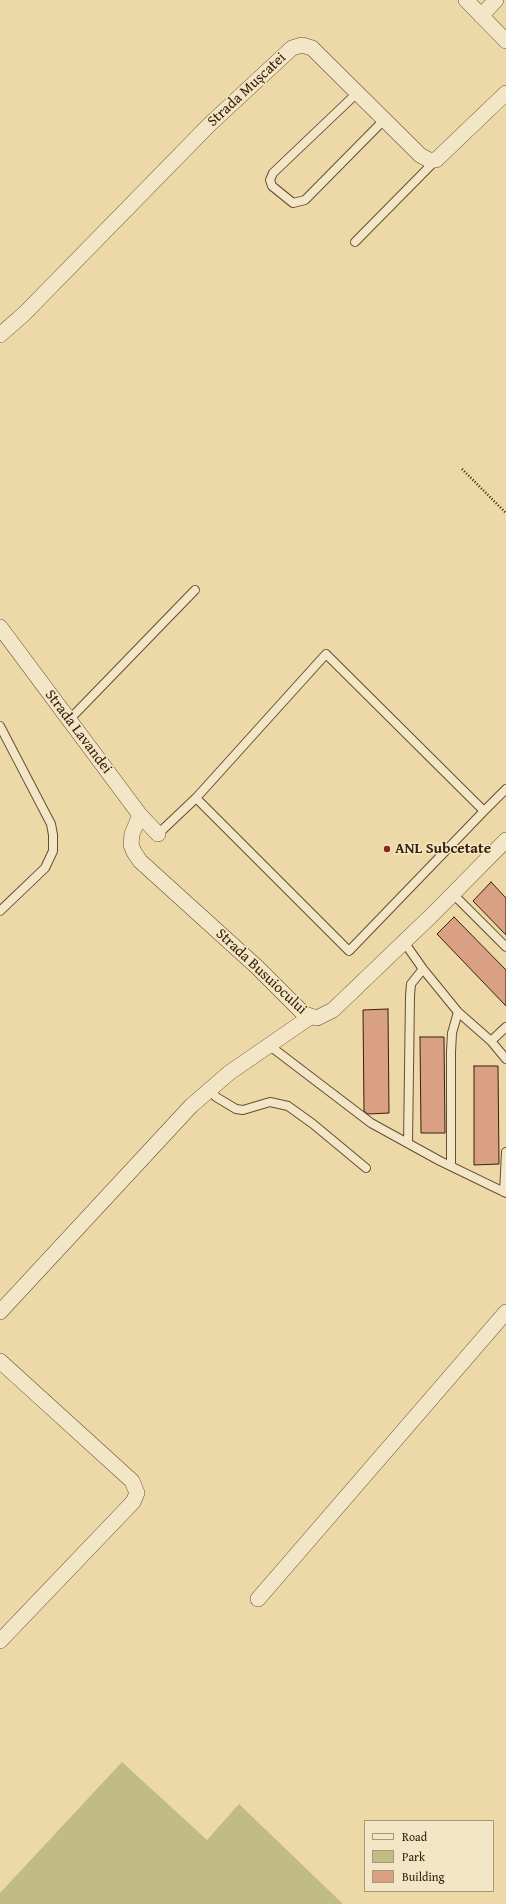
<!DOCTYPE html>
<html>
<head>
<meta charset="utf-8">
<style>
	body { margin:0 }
	#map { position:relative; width:506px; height:1904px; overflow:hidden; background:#edd8a8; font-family:"Gentium Book Plus",serif }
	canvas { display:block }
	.legend { position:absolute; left:364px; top:1820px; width:130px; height:72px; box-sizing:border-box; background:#f3e6c6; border:1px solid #a8977b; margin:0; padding:5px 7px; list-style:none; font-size:12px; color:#38200b }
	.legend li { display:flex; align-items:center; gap:8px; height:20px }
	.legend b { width:20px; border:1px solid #a8977b }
</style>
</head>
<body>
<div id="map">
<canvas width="506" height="1904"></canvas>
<ul class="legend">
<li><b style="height:5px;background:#f3e6c6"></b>Road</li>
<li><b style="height:11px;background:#c0bc83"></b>Park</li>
<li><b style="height:11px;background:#daa083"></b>Building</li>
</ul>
</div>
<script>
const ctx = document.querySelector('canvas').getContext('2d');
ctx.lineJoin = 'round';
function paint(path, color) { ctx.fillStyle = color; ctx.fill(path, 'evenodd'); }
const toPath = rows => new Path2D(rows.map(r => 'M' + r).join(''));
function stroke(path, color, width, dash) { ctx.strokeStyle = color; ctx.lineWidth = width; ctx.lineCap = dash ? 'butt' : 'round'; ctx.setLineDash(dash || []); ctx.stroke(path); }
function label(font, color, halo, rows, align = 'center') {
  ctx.font = font + ' "Gentium Book Plus",serif'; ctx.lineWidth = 3; ctx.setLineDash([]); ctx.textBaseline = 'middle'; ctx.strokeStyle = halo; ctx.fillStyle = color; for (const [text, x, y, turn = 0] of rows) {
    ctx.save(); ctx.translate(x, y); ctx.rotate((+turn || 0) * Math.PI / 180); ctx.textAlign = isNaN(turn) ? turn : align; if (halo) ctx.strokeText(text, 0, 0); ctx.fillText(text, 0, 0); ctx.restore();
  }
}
const green = toPath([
	[122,1762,207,1840,239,1804,343,1904,0,1904,0,1893]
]);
const building = toPath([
	[491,882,506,898,506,935,473,901,491,882],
	[454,917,506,970,506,1006,437,934,454,917],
	[388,1009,389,1113,368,1114,364,1111,363,1010,388,1009],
	[420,1037,444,1037,445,1133,421,1133,420,1037],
	[474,1066,498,1066,499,1164,474,1165,474,1066]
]);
const path = toPath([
	[462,469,506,513]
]);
const lane = toPath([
	[357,93,273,173,270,180,272,186,293,203,305,200,384,120],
	[355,242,435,161],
	[69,720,195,590],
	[0,726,51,824,53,835,53,851,45,868,0,911],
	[196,798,349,951,484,811],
	[158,834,196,798,326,654,484,811,506,789],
	[453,894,506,947],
	[404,942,423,969,458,1012,491,1041,506,1059],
	[491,1041,506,1027],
	[270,1046,371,1123,440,1161,506,1193],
	[210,1089,216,1097,236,1109,243,1110,270,1102,288,1106,313,1124,366,1168],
	[408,1143,410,996,411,984,423,969],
	[451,1166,451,1052,452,1033,458,1012],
	[504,1192,506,1152]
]);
const street = toPath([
	[466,0,506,41],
	[481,16,496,0],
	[0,335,24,314,210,124,292,48,302,45,312,48,420,155,429,160,436,160,506,93],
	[0,627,140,815,158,834],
	[140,815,132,834,131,845,134,852,140,861,257,967,304,1014,317,1018,333,1010,433,914,506,840],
	[0,1312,191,1106,229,1073,310,1017],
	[0,1361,132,1481,137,1493,133,1502,0,1641],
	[258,1599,506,1312]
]);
const markers = [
	[387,849,4,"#8f2418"]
];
const streetNames = [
	["Strada Mușcatei",247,90,-43],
	["Strada Lavandei",78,732,53],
	["Strada Busuiocului",261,972,43]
];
const poiNames = [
	["ANL Subcetate",395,849]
];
paint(green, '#c0bc83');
paint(building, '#daa083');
stroke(building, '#38200b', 1);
stroke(lane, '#654e32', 10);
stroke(street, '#654e32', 16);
stroke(path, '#38200b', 2.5, [1, 2]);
stroke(lane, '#f3e6c6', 8);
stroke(street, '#f3e6c6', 15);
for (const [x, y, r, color] of markers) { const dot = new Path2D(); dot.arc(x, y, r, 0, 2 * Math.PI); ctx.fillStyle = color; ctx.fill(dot); stroke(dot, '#f3e6c6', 1.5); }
label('15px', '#38200b', '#f3e6c6', streetNames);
label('bold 15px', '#38200b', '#f3e6c6', poiNames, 'left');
</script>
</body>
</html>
